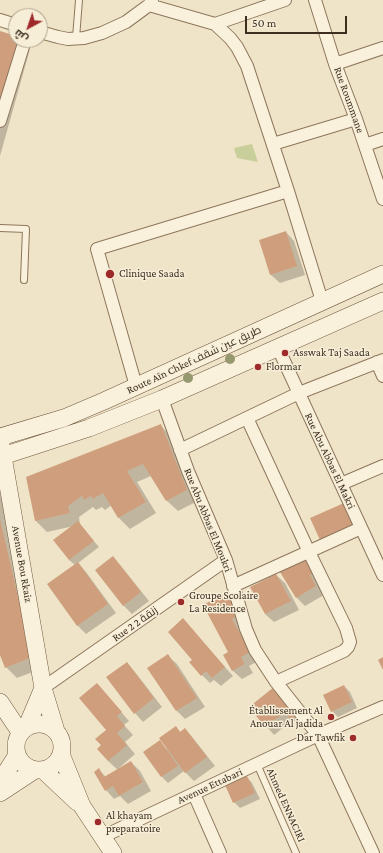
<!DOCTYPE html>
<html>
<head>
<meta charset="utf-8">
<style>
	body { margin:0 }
	#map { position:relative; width:383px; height:853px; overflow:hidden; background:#f0e4c8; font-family:"Crimson Pro",Cairo,serif }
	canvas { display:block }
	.north { position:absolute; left:8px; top:8px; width:40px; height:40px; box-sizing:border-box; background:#f7eed8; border:1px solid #ada18e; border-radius:50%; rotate:220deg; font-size:11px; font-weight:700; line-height:16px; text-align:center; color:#3d2e20 }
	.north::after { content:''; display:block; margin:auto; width:14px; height:18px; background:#9e2a2b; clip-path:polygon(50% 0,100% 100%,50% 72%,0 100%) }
	.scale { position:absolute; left:245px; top:16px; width:102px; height:18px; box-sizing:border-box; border:2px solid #3d2e20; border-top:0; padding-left:5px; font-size:12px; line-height:14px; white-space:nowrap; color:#3d2e20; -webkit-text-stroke:3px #f7eed8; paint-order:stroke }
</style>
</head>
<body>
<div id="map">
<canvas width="383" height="853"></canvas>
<div class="north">ش</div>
<div class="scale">50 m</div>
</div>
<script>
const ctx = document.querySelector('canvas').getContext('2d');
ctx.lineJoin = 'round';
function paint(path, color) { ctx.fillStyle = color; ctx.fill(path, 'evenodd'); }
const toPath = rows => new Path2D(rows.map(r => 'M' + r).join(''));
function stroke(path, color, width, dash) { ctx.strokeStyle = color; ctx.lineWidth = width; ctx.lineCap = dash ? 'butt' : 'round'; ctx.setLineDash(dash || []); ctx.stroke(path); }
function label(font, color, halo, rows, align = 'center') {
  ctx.font = font + ' "Crimson Pro",Cairo,serif'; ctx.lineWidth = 3; ctx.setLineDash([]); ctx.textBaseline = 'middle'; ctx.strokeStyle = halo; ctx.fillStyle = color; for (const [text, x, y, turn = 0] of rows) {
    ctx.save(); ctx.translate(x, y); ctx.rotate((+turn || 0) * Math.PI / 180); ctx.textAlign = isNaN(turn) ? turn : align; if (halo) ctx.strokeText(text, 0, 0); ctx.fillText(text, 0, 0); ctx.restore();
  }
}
const green = toPath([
	[252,144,258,162,237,158,234,148]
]);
const shadow = toPath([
	[0,32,16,37,16,40,21,40,30,49,0,156],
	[286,232,294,241,305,275,280,283,271,275,260,241],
	[161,426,172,437,198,501,178,511,166,500,151,476,137,482,156,513,130,529,119,518,112,505,105,510,102,507,96,510,93,507,79,517,80,525,99,547,78,563,86,572,116,613,86,634,78,626,48,585,75,565,69,560,74,526,47,532,36,521,27,478],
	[0,494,6,507,43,668,17,678,6,667,0,653],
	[113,558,121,566,149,601,132,614,124,606,96,571],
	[306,558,323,581,318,584,324,595,305,606,297,598,281,572],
	[276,575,285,583,299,610,274,622,265,614],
	[222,596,249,623,258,661,249,666,253,673,242,679,233,671,225,655,230,652],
	[183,620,233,676,221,686,214,680,210,683,202,675,193,660],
	[168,656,177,664,205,707,185,719,177,711,149,668],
	[127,663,135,672,162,707,143,722,135,713],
	[97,684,129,721,124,725,133,735,125,742,135,754,118,769,118,770,131,762,140,771,151,791,128,804,120,796,114,799,106,790,95,772,99,770,106,777,118,770,108,761,102,746,107,730],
	[344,686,350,692,357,708,338,717,332,711],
	[274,688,305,725,301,728,293,720,274,735,250,707],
	[185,729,193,738,215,766,194,781,184,771,168,783,162,777,145,752,159,742,167,749,180,732],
	[247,777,252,783,260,799,240,808,234,802]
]);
const building = toPath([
	[0,31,16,36,16,40,18,40,0,104],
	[286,231,297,266,270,275,259,240],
	[161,424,187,490,166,501,143,464,127,471,146,502,118,518,103,493,93,499,91,496,84,500,82,496,68,506,70,513,35,521,26,477],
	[344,503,354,525,320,540,310,518],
	[0,519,32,657,5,668,0,655],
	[78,521,94,541,69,560,53,540],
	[113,556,141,592,123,606,95,570],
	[306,557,315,572,310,575,316,586,296,598,280,572],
	[78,562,108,604,77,626,47,584],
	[276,574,291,601,265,614,250,587],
	[230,593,241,614,232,619,250,652,241,657,245,664,232,671,223,655,228,652,203,605,222,595,223,597],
	[183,618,225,667,212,678,206,671,201,676,189,662,192,660,168,632],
	[168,654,197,698,176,711,147,668],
	[383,657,383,670,378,660],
	[127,662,154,698,134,714,106,677],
	[97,683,122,712,117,716,125,726,117,733,127,745,108,761,97,749,101,745,95,739,106,730,79,698],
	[344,685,352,702,331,712,323,695],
	[274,687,297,715,291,720,285,712,265,727,249,707],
	[176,726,180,732,185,728,207,757,185,773,159,738],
	[160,740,178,766,161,777,143,752],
	[131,761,143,782,119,796,113,786,105,791,94,772,99,768,104,777],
	[247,776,255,793,233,803,225,785]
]);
const lane = toPath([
	[76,38,79,0],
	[0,228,26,229,24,280],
	[257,764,296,853]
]);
const street = toPath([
	[315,0,335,64,356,119,383,199],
	[149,5,215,24,285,0],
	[0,20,16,25],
	[215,24,230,38,237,47,247,66,288,191,322,301],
	[40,32,58,37,68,39,84,38,102,33,126,22,149,5,152,0],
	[335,64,383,48],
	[0,121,25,40],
	[273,144,356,119],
	[365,145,383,139],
	[278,348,383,575],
	[377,362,383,376],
	[136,386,97,249,288,191],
	[162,399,188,471,226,560,246,629,255,650,276,682,318,735,373,853],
	[247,418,309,552,346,628,350,642,348,647,344,651,276,682],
	[180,450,299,393,383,360],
	[341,484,383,466],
	[233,586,361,528],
	[43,688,226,560],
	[194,794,220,853],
	[102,837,318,735,383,707]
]);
const secondary = toPath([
	[0,437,64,418,104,401,383,274],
	[1,445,43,688,56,731],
	[0,457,89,428,162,399,383,301],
	[0,702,20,732],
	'16 747a23 23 0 1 1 46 0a23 23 0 1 1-46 0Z',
	[27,726,43,688],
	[61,754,82,806,113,853],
	[43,770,77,802],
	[0,782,17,755],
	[0,793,35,770]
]);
const trees = [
	[230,359],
	[188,378]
];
const markers = [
	[110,274,5,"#9e2a2b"],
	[285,353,4,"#9e2a2b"],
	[258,367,4,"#9e2a2b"],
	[181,602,4,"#9e2a2b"],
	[331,717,4,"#9e2a2b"],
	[353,738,4,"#9e2a2b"],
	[98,822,4,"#9e2a2b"]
];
const streetNames = [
	["Rue Roummane",349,100,70],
	["Route Aïn Chkef طريق عين شقف",194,360,-25],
	["Rue Abu Abbas El Makri",330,461,65],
	["Rue Abu Abbas El Moukri",208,520,68],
	["Avenue Bou Rkaiz",22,564,80],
	["Rue 2 زنقة 2",135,624,-35],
	["Avenue Ettabari",210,786,-25],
	["Ahmed ENNACIRI",286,805,66]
];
const poiNames = [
	["Clinique Saada",119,274],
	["Asswak Taj Saada",293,353],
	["Flormar",266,367],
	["Groupe Scolaire",189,596],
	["La Residence",189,609],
	["Établissement Al",323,711,"right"],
	["Anouar Al jadida",323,724,"right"],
	["Dar Tawfik",345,738,"right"],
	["Al khayam",106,816],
	["preparatoire",106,829]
];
paint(green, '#c9cf9b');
paint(shadow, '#0003');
paint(building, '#cf9f7d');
stroke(lane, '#8d765c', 8);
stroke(street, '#8d765c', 14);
stroke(secondary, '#6f573f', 18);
stroke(lane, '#faf1dc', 6);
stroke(street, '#faf1dc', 12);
stroke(secondary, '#faf1dc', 17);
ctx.fillStyle = '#96986f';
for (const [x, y] of trees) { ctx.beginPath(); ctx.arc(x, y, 5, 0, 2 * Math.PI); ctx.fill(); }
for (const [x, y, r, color] of markers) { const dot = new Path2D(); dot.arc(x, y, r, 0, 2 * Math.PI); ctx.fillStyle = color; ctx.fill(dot); stroke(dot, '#f7eed8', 1.5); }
label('11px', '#3d2e20', '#f7eed8', streetNames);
label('11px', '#3d2e20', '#f7eed8', poiNames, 'left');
</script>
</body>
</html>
